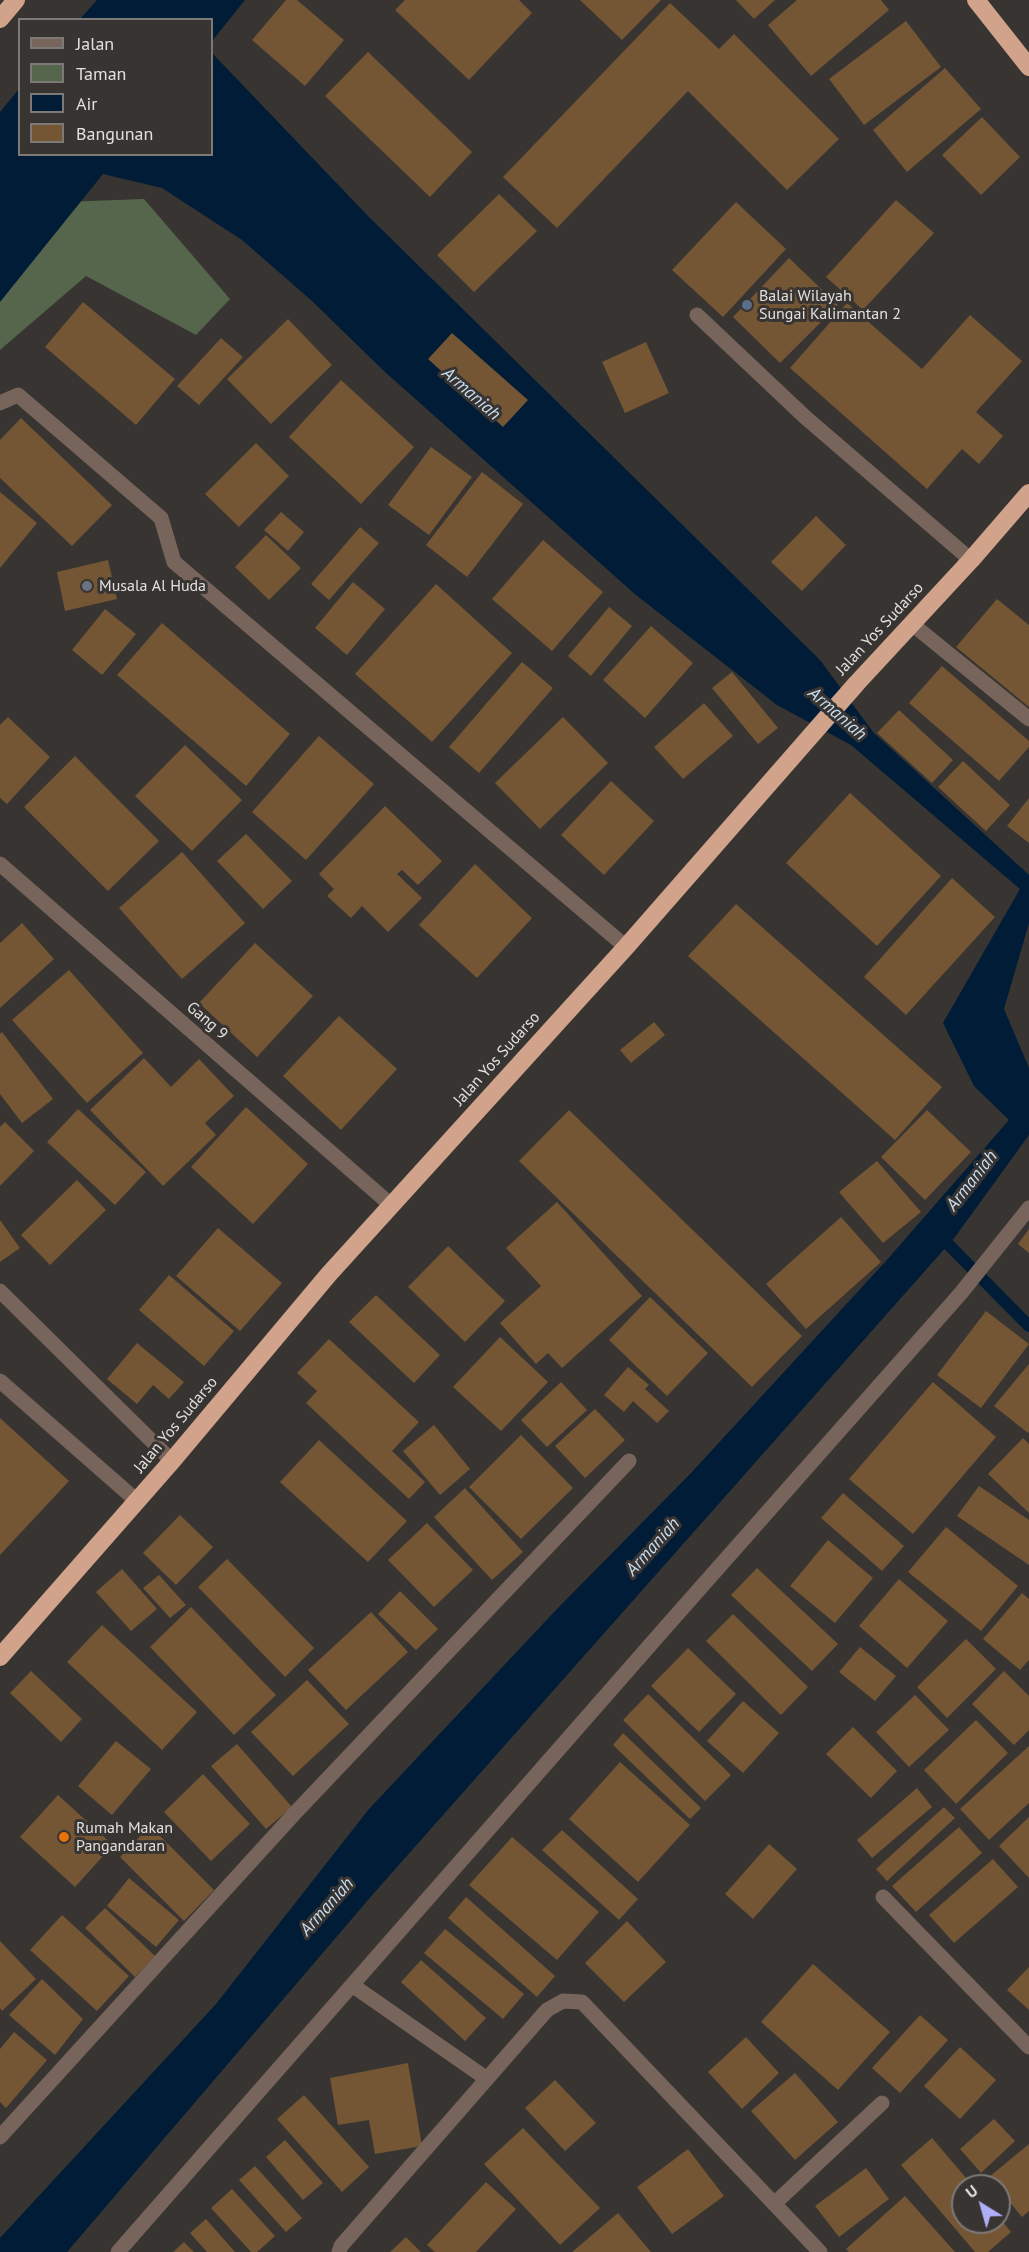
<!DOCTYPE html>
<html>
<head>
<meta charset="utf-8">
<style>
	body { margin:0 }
	#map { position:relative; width:1029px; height:2252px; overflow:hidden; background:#373432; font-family:"PT Sans",sans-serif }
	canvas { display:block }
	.legend { position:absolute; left:18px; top:18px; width:195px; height:138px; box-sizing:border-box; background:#373432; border:2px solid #7c7977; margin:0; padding:8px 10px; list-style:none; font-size:18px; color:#e3e1df }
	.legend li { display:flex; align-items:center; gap:12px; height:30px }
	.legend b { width:30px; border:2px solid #7c7977 }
	.north { position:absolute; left:951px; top:2174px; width:60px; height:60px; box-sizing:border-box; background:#373432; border:2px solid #7c7977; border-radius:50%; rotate:323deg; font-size:16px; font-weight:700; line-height:24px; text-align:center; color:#e3e1df }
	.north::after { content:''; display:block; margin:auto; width:21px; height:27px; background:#afaefa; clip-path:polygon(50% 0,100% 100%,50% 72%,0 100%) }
</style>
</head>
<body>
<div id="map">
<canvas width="1029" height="2252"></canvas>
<ul class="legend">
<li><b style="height:8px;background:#77645a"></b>Jalan</li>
<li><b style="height:16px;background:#56664c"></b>Taman</li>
<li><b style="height:16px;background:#001c36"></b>Air</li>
<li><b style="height:16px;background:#745634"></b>Bangunan</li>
</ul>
<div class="north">U</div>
</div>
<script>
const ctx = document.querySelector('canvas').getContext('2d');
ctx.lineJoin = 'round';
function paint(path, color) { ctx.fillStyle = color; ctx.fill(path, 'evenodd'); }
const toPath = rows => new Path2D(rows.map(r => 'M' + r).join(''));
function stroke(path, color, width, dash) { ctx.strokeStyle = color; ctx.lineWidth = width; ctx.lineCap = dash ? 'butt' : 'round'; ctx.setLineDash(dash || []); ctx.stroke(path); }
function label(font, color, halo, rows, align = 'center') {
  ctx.font = font + ' "PT Sans",sans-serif'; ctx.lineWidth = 6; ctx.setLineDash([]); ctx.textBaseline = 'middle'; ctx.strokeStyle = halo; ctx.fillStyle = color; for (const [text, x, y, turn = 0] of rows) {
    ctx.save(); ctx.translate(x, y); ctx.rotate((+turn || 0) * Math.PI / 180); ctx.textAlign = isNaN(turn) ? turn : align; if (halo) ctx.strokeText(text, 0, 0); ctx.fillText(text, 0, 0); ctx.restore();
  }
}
const green = toPath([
	[144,199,230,299,196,335,86,276,0,350,0,274,62,202]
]);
const water = toPath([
	[97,0,245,0,212,41,212,20,80,19],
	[212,53,367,215,820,660,873,732,1029,875,1029,923,1004,1009,1029,1068,1029,1135,955,1237,374,1893,67,2252,0,2252,0,2238,216,2004,369,1809,556,1610,692,1472,886,1261,1009,1120,974,1086,943,1023,1020,889,851,745,777,705,636,595,385,372,312,301,242,240,162,188,103,174,0,302,0,112,19,89,20,154,212,154]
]);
const stream = toPath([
	[937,1233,1029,1326]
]);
const building = toPath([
	[286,0,297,0,344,40,305,86,252,40],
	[405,0,519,0,532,13,469,80,395,10],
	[580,0,661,0,622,40],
	[736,0,775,0,754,19],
	[797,0,881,0,889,10,811,76,768,25],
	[670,3,719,49,734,34,839,139,787,190,688,91,557,228,503,177],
	[906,21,941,67,864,125,829,79],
	[368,52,472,152,430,197,325,96],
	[945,68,981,109,907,172,873,130],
	[982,117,1020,157,981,195,942,155],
	[499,194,537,231,474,292,437,255],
	[896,200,934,233,863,310,826,277],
	[736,202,786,249,723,317,672,270],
	[789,258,838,305,780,363,733,317],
	[83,302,175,379,136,425,45,347],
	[847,303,922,369,970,315,1022,361,976,412,1003,436,979,464,962,449,927,489,790,368],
	[288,319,332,365,271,424,227,379],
	[452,333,528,400,503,427,428,359],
	[221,338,243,357,199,405,177,386],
	[646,342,669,393,625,413,602,362],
	[341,380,414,447,361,504,289,437],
	[21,418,112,505,72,546,0,478,0,440],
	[256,443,289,476,239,527,205,494],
	[431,447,472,477,429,535,388,505],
	[482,472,523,504,467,577,426,545],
	[0,492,37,523,0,568],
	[281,512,304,532,288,551,264,530],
	[816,516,846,545,802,591,771,562],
	[360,527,379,543,329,600,311,584],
	[266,535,301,568,269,600,235,567],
	[543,540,603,592,552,651,492,599],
	[108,560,117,599,65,611,57,572],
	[353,582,385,609,347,655,315,628],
	[436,584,512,653,432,742,355,674],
	[997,599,1029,625,1029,707,956,647],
	[609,607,632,626,591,676,568,656],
	[105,609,136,634,102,675,72,650],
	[162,623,290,734,246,786,117,675],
	[651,626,693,663,645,718,603,680],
	[522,662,553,688,479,773,449,747],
	[942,666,1029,741,1029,747,999,781,909,703],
	[732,672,778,728,758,744,712,688],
	[704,703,733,736,683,779,654,747],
	[899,710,953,760,932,783,877,733],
	[8,717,50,757,7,804,0,798,0,725],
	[563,717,608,763,540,829,495,783],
	[319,736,374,784,306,860,252,812],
	[185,745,242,800,192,851,135,796],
	[75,756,159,841,108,891,24,807],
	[963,761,1010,805,986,831,938,787],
	[611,781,654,821,604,875,561,835],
	[850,793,941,876,877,946,786,863],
	[1029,798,1029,843,1007,826],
	[385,806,442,861,418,885,402,870,397,874,422,898,388,932,362,906,351,918,327,896,334,889,319,874],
	[246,834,292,881,263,909,217,861],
	[182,852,245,923,182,979,119,908],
	[475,864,532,918,477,978,419,925],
	[952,878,995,917,906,1015,864,977],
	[736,904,942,1087,895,1140,688,956],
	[22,923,54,959,0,1008,0,943],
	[255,943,313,996,257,1057,199,1003],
	[69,970,143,1053,87,1103,12,1020],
	[339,1016,397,1069,341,1130,283,1076],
	[654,1022,665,1035,631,1063,620,1050],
	[2,1032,53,1099,22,1123,0,1094,0,1034],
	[144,1058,171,1087,199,1059,234,1096,205,1123,216,1135,163,1186,90,1110],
	[246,1107,308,1164,253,1224,191,1167],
	[78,1109,146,1172,115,1205,47,1142],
	[569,1110,802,1336,752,1387,519,1161],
	[927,1110,971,1152,925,1200,881,1157],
	[5,1122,34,1151,0,1186,0,1127],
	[877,1161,921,1212,883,1243,839,1192],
	[77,1180,106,1210,50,1265,21,1235],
	[557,1202,642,1296,562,1368,548,1353,536,1364,500,1323,541,1286,506,1248],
	[841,1217,881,1262,806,1329,766,1284],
	[0,1220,20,1248,0,1262],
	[218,1228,282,1283,240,1331,176,1276],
	[1029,1229,1029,1253,1018,1244],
	[448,1246,505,1301,465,1342,408,1287],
	[169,1275,234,1331,204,1366,139,1310],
	[376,1295,440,1355,414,1383,349,1322],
	[650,1297,708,1353,667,1396,609,1340],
	[986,1311,1029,1344,981,1408,937,1375],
	[500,1337,548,1382,501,1431,453,1387],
	[329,1339,419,1422,392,1451,425,1482,409,1499,306,1403,317,1391,297,1373],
	[137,1343,184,1382,169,1399,153,1385,137,1404,107,1379],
	[1029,1364,1029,1431,1028,1433,994,1406],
	[628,1367,649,1385,645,1389,669,1411,657,1423,633,1401,624,1412,604,1395],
	[561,1382,587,1410,547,1447,521,1420],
	[933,1382,996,1437,913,1534,849,1479],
	[595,1409,625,1440,585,1478,555,1446],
	[0,1418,69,1481,0,1555],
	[434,1425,470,1469,440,1495,403,1451],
	[521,1435,573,1488,521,1539,469,1487],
	[1023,1438,1029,1444,1029,1513,988,1474],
	[319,1440,407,1521,368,1562,280,1482],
	[979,1486,1029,1520,1029,1565,957,1516],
	[465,1488,523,1552,492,1580,434,1517],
	[843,1493,904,1546,882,1571,821,1518],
	[180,1515,213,1547,176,1585,143,1553],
	[427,1523,473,1570,434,1607,388,1560],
	[946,1527,1018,1586,981,1631,908,1572],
	[828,1540,873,1578,835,1623,790,1586],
	[227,1559,314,1648,285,1677,198,1587],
	[757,1568,838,1644,812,1671,731,1595],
	[122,1569,157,1609,131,1631,96,1592],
	[159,1575,186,1605,170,1618,143,1588],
	[899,1579,948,1621,907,1668,859,1626],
	[400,1591,438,1629,416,1650,378,1614],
	[1022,1593,1029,1599,1029,1660,1020,1670,983,1639],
	[191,1607,276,1695,234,1735,150,1647],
	[371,1612,408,1652,346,1710,308,1670],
	[733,1614,808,1687,781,1715,706,1641],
	[102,1625,197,1712,162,1750,67,1662],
	[966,1639,996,1669,947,1718,917,1687],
	[860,1647,896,1676,875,1701,839,1672],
	[688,1648,736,1694,699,1732,651,1686],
	[31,1671,82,1719,61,1742,10,1693],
	[1004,1671,1029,1696,1029,1730,1014,1745,972,1704],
	[307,1680,349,1724,293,1776,251,1732],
	[648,1694,731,1775,705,1801,623,1720],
	[915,1695,949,1730,909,1767,876,1732],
	[743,1701,779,1733,743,1773,707,1741],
	[976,1720,1008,1753,956,1804,924,1770],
	[853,1727,897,1771,871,1798,826,1754],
	[623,1733,701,1808,690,1819,613,1745],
	[116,1741,151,1769,112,1815,78,1786],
	[237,1744,292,1807,266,1829,211,1766],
	[1029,1746,1029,1803,989,1840,960,1809],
	[620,1762,690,1825,638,1882,569,1819],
	[203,1774,250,1824,211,1861,164,1812],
	[917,1788,932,1807,872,1858,857,1840],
	[58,1795,113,1845,75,1887,20,1837],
	[944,1807,955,1818,887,1881,876,1869],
	[1029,1817,1029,1878,999,1846],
	[150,1826,214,1890,184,1921,120,1857],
	[959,1827,982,1853,916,1912,892,1886],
	[562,1830,638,1899,619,1920,542,1850],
	[512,1837,599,1912,557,1960,469,1885],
	[769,1844,797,1869,753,1919,725,1894],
	[993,1859,1018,1887,954,1943,929,1915],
	[129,1878,179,1920,156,1947,107,1906],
	[466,1897,555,1976,537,1997,448,1918],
	[105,1908,155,1956,135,1977,85,1928],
	[62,1915,129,1976,97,2011,30,1950],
	[627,1921,666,1962,624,2002,585,1963],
	[445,1929,524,1994,503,2019,424,1953],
	[0,1941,36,1979,2,2011,0,2008],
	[421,1960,486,2018,465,2041,401,1982],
	[813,1964,890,2032,838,2090,761,2022],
	[1029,1967,1029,2010,1007,1990],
	[42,1979,83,2019,55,2055,9,2015],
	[920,2015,948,2040,900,2093,872,2068],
	[14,2032,47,2060,6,2108,0,2102,0,2049],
	[746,2037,779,2073,742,2109,708,2072],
	[960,2047,996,2080,960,2119,924,2086],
	[408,2063,422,2146,375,2154,369,2120,338,2125,330,2078],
	[795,2073,838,2122,795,2160,751,2111],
	[555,2080,596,2123,565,2151,525,2108],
	[304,2095,369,2167,342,2192,277,2119],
	[994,2119,1015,2141,981,2173,960,2149],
	[523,2128,600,2208,560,2245,484,2164],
	[932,2138,973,2186,963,2186,963,2222,999,2222,999,2217,1011,2232,988,2252,975,2252,901,2165],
	[285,2140,323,2183,303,2200,266,2157],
	[1029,2144,1029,2211,1022,2217,999,2189,999,2186,989,2177],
	[688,2149,724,2196,672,2234,637,2187],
	[255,2166,302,2218,286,2232,239,2180],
	[866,2168,889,2199,839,2237,815,2206],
	[486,2182,516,2209,476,2252,435,2252,427,2245],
	[232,2189,275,2236,257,2252,251,2252,211,2208],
	[905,2196,955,2252,849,2252,846,2249],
	[618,2213,651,2252,572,2252],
	[206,2219,235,2252,207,2252,190,2233],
	[406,2237,421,2252,390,2252],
	[184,2242,194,2252,173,2252]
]);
const lane = toPath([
	[697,315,805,417,971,560],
	[0,1381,137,1501]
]);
const street = toPath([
	[0,403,18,395,161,518,174,562,626,947],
	[912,624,1029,719],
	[0,864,391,1205],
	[0,1291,172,1461],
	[883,1897,1029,2047],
	[352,1985,487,2079],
	[0,2137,295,1813,629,1461],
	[774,2204,882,2103],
	[118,2252,665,1628,961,1293,1029,1208],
	[339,2252,341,2246,547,2010,563,2001,582,2002,820,2252]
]);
const highway = toPath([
	[976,0,1029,67],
	[0,19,16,0],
	[0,1657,172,1461,329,1274,626,947,857,683,971,560,1029,493]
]);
const markers = [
	[747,305,6,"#5c6f8a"],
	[87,586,6,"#6b7280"],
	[64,1837,6,"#e8710a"]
];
const poiNames = [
	["Balai Wilayah",759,296],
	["Sungai Kalimantan 2",759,314],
	["Musala Al Huda",99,586],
	["Rumah Makan",76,1828],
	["Pangandaran",76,1846]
];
const streetNames = [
	["Jalan Yos Sudarso",880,629,-47],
	["Gang 9",207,1021,41],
	["Jalan Yos Sudarso",497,1059,-48],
	["Jalan Yos Sudarso",176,1425,-50]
];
const waterNames = [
	["Armaniah",471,394,41],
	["Armaniah",837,714,41],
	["Armaniah",972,1181,-52],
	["Armaniah",653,1547,-48],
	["Armaniah",327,1907,-48]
];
paint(green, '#56664c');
paint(water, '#001c36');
stroke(stream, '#001c36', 12);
paint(building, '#745634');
stroke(lane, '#77645a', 15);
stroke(street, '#77645a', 15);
stroke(highway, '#d0a38a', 18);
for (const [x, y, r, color] of markers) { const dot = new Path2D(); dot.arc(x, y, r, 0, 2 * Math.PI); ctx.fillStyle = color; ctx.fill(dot); stroke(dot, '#373432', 2); }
label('16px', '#e3e1df', '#373432', poiNames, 'left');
label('16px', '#e3e1df', '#373432', streetNames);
label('italic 18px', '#c8def3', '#373432', waterNames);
</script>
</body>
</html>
